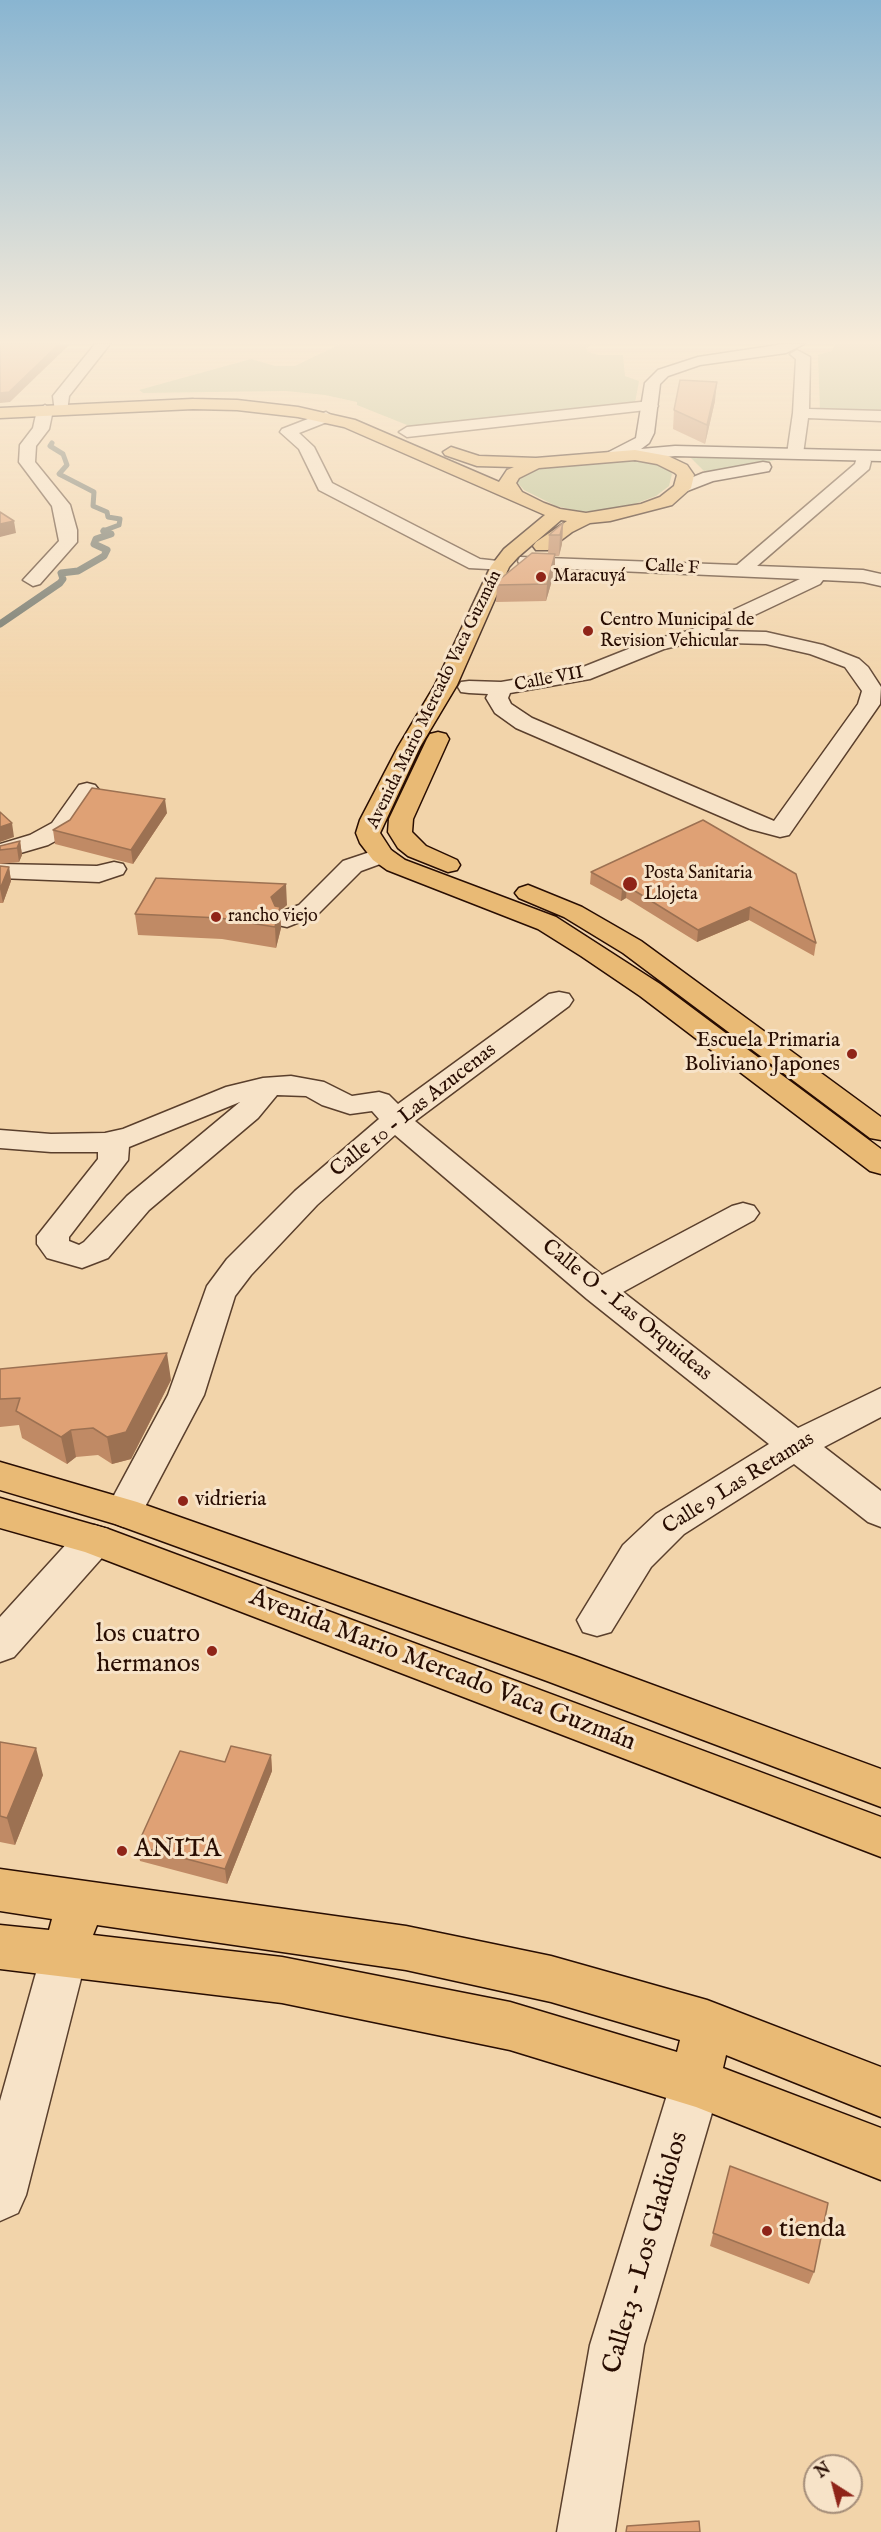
<!DOCTYPE html>
<html>
<head>
<meta charset="utf-8">
<style>
	body { margin:0 }
	#map { position:relative; width:881px; height:2532px; overflow:hidden; background:#f2d4aa; font-family:"IM FELL English",serif }
	canvas { display:block }
	.north { position:absolute; left:803px; top:2454px; width:60px; height:60px; box-sizing:border-box; background:#f7e3c8; border:2px solid #a48d79; border-radius:50%; rotate:324deg; font-size:16px; font-weight:700; line-height:24px; text-align:center; color:#280d02 }
	.north::after { content:''; display:block; margin:auto; width:21px; height:27px; background:#8f2418; clip-path:polygon(50% 0,100% 100%,50% 72%,0 100%) }
</style>
</head>
<body>
<div id="map">
<canvas width="881" height="2532"></canvas>
<div class="north">N</div>
</div>
<script>
const ctx = document.querySelector('canvas').getContext('2d');
ctx.lineJoin = 'round';
function paint(path, color) { ctx.fillStyle = color; ctx.fill(path, 'evenodd'); }
const toPath = rows => new Path2D(rows.map(r => 'M' + r).join(''));
function stroke(path, color, width, dash) { ctx.strokeStyle = color; ctx.lineWidth = width; ctx.lineCap = dash ? 'butt' : 'round'; ctx.setLineDash(dash || []); ctx.stroke(path); }
function label(font, color, halo, rows, align = 'center') {
  ctx.font = font + ' "IM FELL English",serif'; ctx.lineWidth = 6; ctx.setLineDash([]); ctx.textBaseline = 'middle'; ctx.strokeStyle = halo; ctx.fillStyle = color; for (const [text, x, y, turn = 0] of rows) {
    ctx.save(); ctx.translate(x, y); ctx.rotate((+turn || 0) * Math.PI / 180); ctx.textAlign = isNaN(turn) ? turn : align; if (halo) ctx.strokeText(text, 0, 0); ctx.fillText(text, 0, 0); ctx.restore();
  }
}
const green = toPath([
	[340,344,595,344,586,348,588,352,598,355,623,355,625,376,639,381,635,403,412,427,357,405,357,402,325,395,286,391,143,393,139,390,251,359,275,366,295,366],
	[835,344,881,344,881,412,820,411,818,355,832,351],
	[690,457,780,457,781,459,706,473],
	[630,459,652,462,669,470,672,474,669,486,656,496,629,506,583,512,556,506,524,490,517,482,526,473,542,467]
]);
const streamFar1 = toPath([
	[52,443,50,446,63,454,67,465,59,474,94,492,93,506,107,512,108,517,120,519,119,525,103,531,106,532]
]);
const stream = toPath([
	[0,624,60,583,63,579,61,573,78,571,104,556,107,550,94,544,96,539,111,534,104,531]
]);
const street = toPath([
	[95,344,110,344,69,396,67,412,55,412,53,396,95,344],
	[797,350,810,357,809,409,881,411,881,421,808,418,803,454,801,458,789,458,787,454,793,413,796,359,790,354,797,350],
	[650,401,655,403,658,406,655,409,407,437,399,432,407,427,650,401],
	[45,405,53,410,49,429,36,446,35,462,70,505,77,530,77,542,40,584,33,586,23,580,59,541,52,506,19,462,20,445,33,428,37,410,45,405],
	[326,412,334,417,332,420,299,433,314,447,332,483,480,559,507,562,509,566,507,570,469,568,319,490,299,449,280,432,282,429,326,412],
	[863,456,871,461,869,469,757,566,863,570,881,574,881,586,863,582,823,580,820,584,721,631,766,632,823,645,859,659,868,667,881,687,880,704,789,835,780,837,750,829,516,728,495,713,486,698,488,694,469,693,461,692,458,687,461,682,469,681,501,682,578,669,651,640,688,631,800,579,527,567,520,565,518,561,520,557,737,565,855,464,857,457,863,456],
	[694,642,766,644,810,654,845,667,862,691,858,704,774,821,532,718,511,704,508,698,510,693,590,679,664,649,694,642],
	[87,783,95,785,99,790,70,833,48,845,0,859,0,844,30,835,52,823,79,785,87,783],
	[382,848,391,850,394,855,391,860,361,871,317,915,287,927,278,925,274,919,278,913,299,905,343,861,382,848],
	[114,862,123,864,126,869,123,874,99,882,0,878,0,864,97,866,114,862],
	[559,992,569,994,573,1000,569,1006,415,1121,602,1275,732,1206,743,1203,754,1206,759,1213,754,1220,623,1292,798,1428,881,1388,881,1417,824,1447,881,1491,881,1527,868,1522,794,1464,684,1534,651,1567,611,1632,597,1636,583,1632,577,1620,623,1545,656,1514,769,1444,587,1299,395,1135,317,1205,251,1275,235,1296,204,1395,137,1522,124,1527,111,1522,105,1512,168,1395,207,1286,227,1259,295,1191,379,1119,372,1111,350,1114,322,1105,306,1096,277,1095,258,1118,149,1210,108,1258,82,1268,47,1258,37,1244,37,1236,98,1159,98,1152,51,1152,0,1148,0,1130,51,1134,105,1133,123,1129,226,1087,263,1078,291,1076,324,1082,352,1096,379,1092,389,1095,398,1104,549,994,559,992],
	[240,1102,127,1196,84,1242,79,1245,69,1241,69,1237,128,1160,129,1147,240,1102],
	[94,1525,108,1529,113,1540,108,1551,14,1657,0,1662,0,1617,80,1529,94,1525],
	[64,1933,81,1939,87,1955,26,2195,18,2213,0,2221,0,2101,41,1955,47,1939,64,1933],
	[696,2057,714,2064,721,2082,644,2345,615,2532,557,2532,590,2345,671,2082,678,2064,696,2057]
]);
const secondary = toPath([
	[784,344,804,344,786,353,700,365,668,376,660,384,654,433,649,443,641,449,675,446,881,451,881,461,675,456,635,460,627,455,609,461,601,456,636,438,645,383,658,370,698,357,784,344],
	[763,462,769,463,771,467,769,471,713,481,682,493,673,488,676,484,703,473,763,462]
]);
const primary = toPath([
	[193,399,237,400,298,407,355,420,499,482,507,470,514,467,477,466,445,455,443,452,451,447,479,456,536,458,635,450,668,456,687,465,694,475,691,488,672,505,610,521,590,523,572,532,548,550,536,550,533,546,536,542,567,521,561,520,518,557,509,567,457,685,420,747,380,833,391,850,405,860,556,917,660,984,881,1149,881,1174,870,1171,640,996,581,956,538,929,387,870,373,860,360,843,356,833,360,820,398,747,435,685,491,566,504,549,545,515,344,427,298,417,237,410,193,409,0,418,0,408,193,399],
	[635,460,657,464,675,473,677,475,674,486,660,497,641,504,586,513,560,509,544,503,522,492,516,483,519,478,539,468,635,460],
	[438,732,446,734,449,739,413,819,412,832,426,846,457,860,460,865,457,870,448,872,408,856,398,848,388,832,389,819,427,739,430,734,438,732],
	[528,885,582,907,641,941,881,1117,881,1140,870,1138,623,953,564,917,519,898,515,893,519,888,528,885],
	[0,1462,137,1502,577,1657,881,1769,881,1807,547,1681,115,1524,0,1490,0,1462],
	[0,1498,108,1529,881,1817,881,1857,85,1552,0,1528,0,1498],
	[0,1869,406,1926,551,1956,707,2000,881,2067,881,2117,726,2055,723,2068,881,2128,881,2180,696,2107,510,2050,282,2003,0,1969,0,1925,49,1930,52,1919,0,1911,0,1869],
	[97,1925,406,1970,551,2002,680,2040,677,2052,510,2002,282,1957,93,1935,97,1925]
]);
const wall = toPath([
	[715,401,705,444,673,429,674,410],
	[563,523,562,544,559,556,555,556,555,570,546,601,496,602,497,585,548,554,549,535],
	[167,813,133,864,55,844,53,830,70,820],
	[703,820,816,943,814,956,749,920,697,942,626,898,621,901,590,884,591,872],
	[20,841,22,855,19,862,0,864,0,846],
	[0,866,9,867,11,881,3,903,0,903],
	[287,905,280,911,281,928,276,948,222,939,138,935,135,914],
	[0,1369,171,1380,131,1459,112,1464,98,1455,76,1457,67,1464,22,1438,19,1425,0,1427],
	[0,1742,43,1775,15,1845,0,1842],
	[271,1755,272,1771,227,1884,140,1861,137,1846],
	[730,2166,814,2272,809,2284,710,2246]
]);
const shadedWall = toPath([
	[59,344,70,344,10,402,0,403,0,393],
	[717,382,715,401,705,444,707,425],
	[14,521,16,533,0,537,0,524],
	[563,523,562,544,559,556,560,535],
	[555,554,555,570,546,601,547,584],
	[165,799,167,813,133,864,131,850],
	[12,823,14,837,0,842,0,827],
	[20,841,22,855,19,862,17,848],
	[9,867,11,881,3,903,0,889],
	[286,884,287,905,280,911,281,928,276,948,275,927,271,897],
	[627,886,626,898,621,901,622,889],
	[750,907,749,920,697,942,698,930],
	[167,1353,171,1380,131,1459,112,1464,107,1437],
	[71,1430,76,1457,67,1464,61,1437],
	[36,1748,43,1775,15,1845,7,1818],
	[271,1755,272,1771,227,1884,225,1869]
]);
const building = toPath([
	[0,344,59,344,9,392,0,393,0,344],
	[680,380,717,382,707,425,674,410,680,380],
	[0,512,14,521,0,524,0,512],
	[563,523,560,535,549,535,563,523],
	[532,553,555,554,547,584,497,585,499,580,532,553],
	[92,788,165,799,131,850,53,830,70,820,92,788],
	[0,812,12,823,0,827,0,812],
	[703,820,796,874,816,943,750,907,698,930,627,886,622,889,591,872,703,820],
	[20,841,17,848,0,850,0,846,20,841],
	[0,866,9,867,0,889,0,866],
	[156,878,286,884,271,897,275,906,280,907,275,927,220,918,135,914,156,878],
	[167,1353,126,1432,107,1437,93,1428,71,1430,61,1437,16,1411,20,1398,0,1399,0,1369,167,1353],
	[0,1742,36,1748,7,1818,0,1816,0,1742],
	[231,1746,271,1755,225,1869,137,1846,180,1751,225,1762,231,1746],
	[730,2166,828,2203,814,2272,713,2233,730,2166],
	[699,2521,700,2532,626,2532,627,2526,699,2521]
]);
const markers = [
	[541,577,6,"#8f2418"],
	[588,631,6,"#8f2418"],
	[630,884,8,"#8f2418"],
	[216,917,6,"#8f2418"],
	[852,1054,6,"#8f2418"],
	[183,1501,6,"#8f2418"],
	[212,1651,6,"#8f2418"],
	[122,1851,6,"#8f2418"],
	[767,2231,6,"#8f2418"]
];
const farStreetnames = [
	["Calle F",672,568,3],
	["Calle VII",549,680,-11],
	["Avenida Mario Mercado Vaca Guzmán",435,700,-64]
];
const farPoinames = [
	["Maracuyá",553,577],
	["Centro Municipal de",600,621],
	["Revision Vehicular",600,642],
	["Posta Sanitaria",644,874],
	["Llojeta",644,895],
	["rancho viejo",228,917]
];
const poiNames = [
	["Escuela Primaria",840,1042],
	["Boliviano Japones",840,1066],
	["vidrieria",195,1501,"left"]
];
const streetNames = [
	["Calle 10 - Las Azucenas",414,1111,-38],
	["Calle O - Las Orquideas",626,1311,39],
	["Calle 9 Las Retamas",739,1484,-32]
];
const nearPoinames = [
	["los cuatro",200,1636,"right"],
	["hermanos",200,1666,"right"],
	["ANITA",134,1851],
	["tienda",779,2231]
];
const nearStreetnames = [
	["Avenida Mario Mercado Vaca Guzmán",442,1671,21],
	["Calle13 - Los Gladiolos",647,2253,-74]
];
paint(green, '#b4be8d');
stroke(streamFar1, '#6e7369', 5);
stroke(stream, '#6e7369', 7);
stroke(street, '#5a3f2c', 3);
stroke(secondary, '#280d02', 3);
stroke(primary, '#280d02', 3);
paint(street, '#f7e3c8');
paint(secondary, '#f7e3c8');
paint(primary, '#e9ba75');
paint(wall, '#c08a65');
paint(shadedWall, '#9c7152');
paint(building, '#dfa175');
stroke(building, '#9c7152', 1.5);
const sky = ctx.createLinearGradient(0, 0, 0, 699);
sky.addColorStop(0, '#89b5d1');
sky.addColorStop(0.49, '#f9ecd9');
sky.addColorStop(1, '#f9ecd900');
ctx.fillStyle = sky;
ctx.fillRect(0, 0, 881, 699);
for (const [x, y, r, color] of markers) { const dot = new Path2D(); dot.arc(x, y, r, 0, 2 * Math.PI); ctx.fillStyle = color; ctx.fill(dot); stroke(dot, '#f7e3c8', 2); }
label('18px', '#280d02', '#f7e3c8', farStreetnames);
label('18px', '#280d02', '#f7e3c8', farPoinames, 'left');
label('21px', '#280d02', '#f7e3c8', poiNames, 'right');
label('21px', '#280d02', '#f7e3c8', streetNames);
label('26px', '#280d02', '#f7e3c8', nearPoinames, 'left');
label('26px', '#280d02', '#f7e3c8', nearStreetnames);
</script>
</body>
</html>
